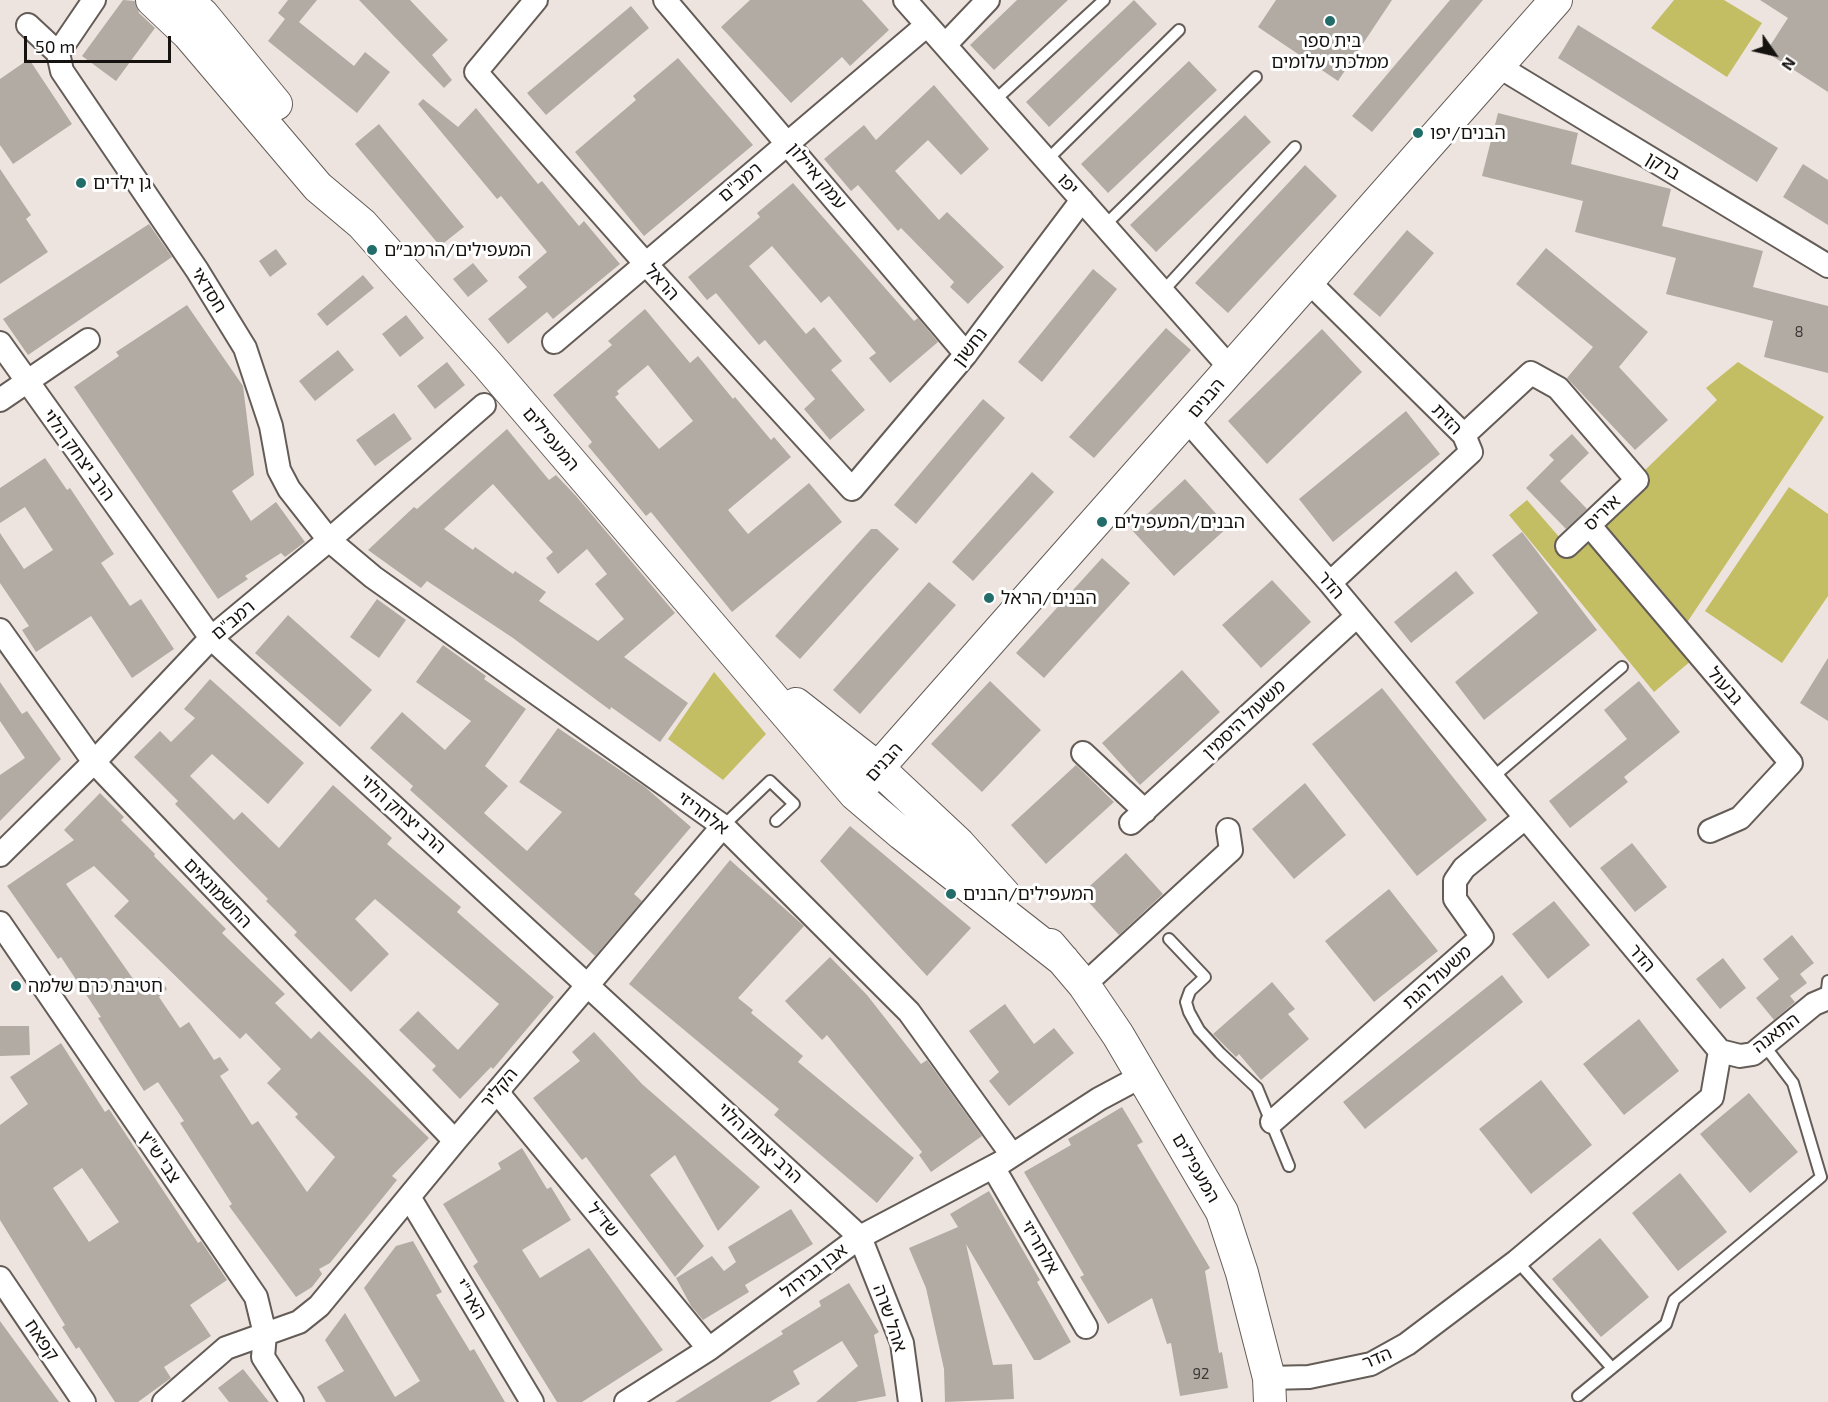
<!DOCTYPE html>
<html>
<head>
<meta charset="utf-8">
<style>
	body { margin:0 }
	#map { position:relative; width:1828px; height:1402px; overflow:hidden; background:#eee4df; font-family:"Exo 2",sans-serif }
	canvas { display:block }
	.north { position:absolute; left:1744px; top:24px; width:60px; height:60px; -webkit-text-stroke:4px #fff; paint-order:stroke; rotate:124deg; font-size:16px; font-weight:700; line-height:24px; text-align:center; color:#151210 }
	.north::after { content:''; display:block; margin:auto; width:21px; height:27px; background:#151210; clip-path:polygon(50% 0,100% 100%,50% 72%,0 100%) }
	.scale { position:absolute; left:24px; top:36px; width:147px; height:27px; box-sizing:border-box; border:3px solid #151210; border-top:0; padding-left:8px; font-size:18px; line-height:21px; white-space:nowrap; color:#151210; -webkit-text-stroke:4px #fff; paint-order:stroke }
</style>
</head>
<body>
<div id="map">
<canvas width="1828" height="1402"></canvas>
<div class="north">N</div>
<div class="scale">50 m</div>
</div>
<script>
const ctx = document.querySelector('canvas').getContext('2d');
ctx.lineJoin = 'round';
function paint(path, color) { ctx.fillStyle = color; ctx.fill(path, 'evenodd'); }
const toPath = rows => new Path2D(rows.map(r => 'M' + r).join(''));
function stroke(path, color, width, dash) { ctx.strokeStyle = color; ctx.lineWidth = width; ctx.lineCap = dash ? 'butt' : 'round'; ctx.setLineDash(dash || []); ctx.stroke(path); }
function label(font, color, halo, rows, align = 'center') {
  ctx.font = font + ' "Exo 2","Noto Sans Hebrew",sans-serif'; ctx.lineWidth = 6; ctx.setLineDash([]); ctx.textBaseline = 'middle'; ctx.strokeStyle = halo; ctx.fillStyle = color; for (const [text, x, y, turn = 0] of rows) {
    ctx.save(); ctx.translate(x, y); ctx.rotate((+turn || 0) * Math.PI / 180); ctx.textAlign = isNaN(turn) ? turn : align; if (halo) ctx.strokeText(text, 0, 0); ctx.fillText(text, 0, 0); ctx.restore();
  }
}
const green = toPath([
	[1674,0,1724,0,1762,23,1727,77,1651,28],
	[1738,362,1824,417,1680,633,1698,655,1654,692,1509,515,1527,500,1567,546,1717,400,1706,388],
	[1789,487,1828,514,1828,596,1782,663,1705,611],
	[714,672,766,734,723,780,668,739]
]);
const building = toPath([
	[123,0,135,1,139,13,155,28,116,81,82,56],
	[288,0,317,0,299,22,354,66,365,52,390,72,357,113,268,41,285,19,278,13],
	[359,0,410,0,448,40,432,55,452,80,444,88],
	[750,0,862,0,889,30,850,66,842,57,791,103,721,27],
	[1017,0,1068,0,994,70,970,45],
	[1134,0,1157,24,1049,127,1026,102],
	[1276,0,1392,0,1338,81,1258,27],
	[1450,0,1483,0,1372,132,1352,116],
	[1760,0,1828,0,1828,92,1766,52,1788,18],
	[631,6,649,28,546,115,527,93],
	[1578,25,1778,148,1757,182,1558,58],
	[678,58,753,145,644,236,575,152,636,100,633,96],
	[29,59,72,124,13,164,0,145,0,79],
	[1189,61,1217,90,1108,193,1081,164],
	[934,85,989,149,961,175,928,140,895,171,939,220,947,212,1004,267,968,304,950,287,954,282,901,228,898,231,858,185,851,191,824,159,864,125,876,140],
	[423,99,458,127,476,108,538,184,542,181,579,226,584,221,620,264,553,319,547,312,508,344,488,319,527,287,518,277,547,252,501,196,497,199,418,104],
	[1498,113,1578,133,1571,164,1671,189,1662,226,1763,251,1753,287,1828,306,1828,373,1764,357,1773,321,1666,294,1676,258,1575,232,1583,201,1482,176],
	[1245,115,1271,142,1156,252,1130,225],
	[379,124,464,227,440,246,355,144],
	[1803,164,1828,180,1828,225,1783,197],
	[1305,165,1337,196,1228,313,1195,283],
	[0,169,31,215,26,219,48,252,0,284],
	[793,183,914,321,918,318,938,342,890,383,869,358,876,353,829,296,821,303,772,246,749,266,806,334,814,327,842,361,831,370,865,410,830,440,804,409,815,399,765,340,759,345,716,293,707,300,688,277,760,217,757,213],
	[149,224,172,257,28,355,3,319],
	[1407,230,1434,253,1380,317,1353,294],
	[1546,248,1648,332,1619,367,1668,420,1635,450,1567,378,1593,347,1516,284],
	[276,249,287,264,270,277,259,261],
	[473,263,488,281,468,297,453,279],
	[1093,269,1117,289,1042,382,1018,362],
	[363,275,374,288,327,326,317,314],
	[187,305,243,386,254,475,232,491,251,521,276,502,305,542,285,557,281,553,245,576,248,579,218,599,74,387,119,356,116,352],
	[645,309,690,363,698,356,733,399,735,397,771,440,774,437,791,457,728,510,748,534,809,483,842,522,732,612,651,512,646,516,619,483,588,446,592,442,553,395,612,345,608,341],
	[648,365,693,421,659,449,615,397,619,394,617,391],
	[406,315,424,338,400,357,382,334],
	[1166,328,1191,350,1094,458,1069,437],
	[1322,329,1362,372,1267,464,1228,421],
	[338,350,354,370,315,401,299,381],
	[447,362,465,385,435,409,417,386],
	[983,399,1005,418,916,524,894,505],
	[1406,411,1440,454,1333,542,1299,499],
	[394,413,412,439,375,466,356,440],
	[507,429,549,480,556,475,576,496,675,613,624,657,688,703,660,742,611,707,610,710,513,638,427,581,421,588,368,550,414,507,417,509],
	[493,484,553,552,546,558,558,574,587,549,607,574,595,584,624,619,598,641,539,601,546,592,515,571,513,574,475,547,473,550,444,529],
	[1572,434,1589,453,1560,481,1587,509,1566,529,1526,488,1554,460,1549,455],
	[45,458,67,490,70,488,114,554,101,563,130,606,141,599,174,649,132,678,91,616,36,652,22,630,29,626,0,583,0,533,24,569,53,550,25,507,0,523,0,488],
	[1032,472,1054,492,973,581,952,562],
	[1185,479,1228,527,1174,576,1131,529],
	[871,529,877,529,899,549,800,659,775,636],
	[1522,532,1597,630,1484,720,1455,682,1538,613,1492,555],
	[1102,558,1130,583,1044,678,1016,653],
	[1456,571,1474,593,1411,643,1394,622],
	[1272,580,1311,622,1261,668,1222,625],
	[929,582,956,605,860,714,833,690],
	[377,599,406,620,379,658,350,637],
	[288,615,372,690,340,727,255,653],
	[443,645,486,676,484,679,526,709,485,766,508,786,484,813,527,851,562,812,519,782,558,728,645,787,691,827,634,894,642,901,595,956,410,790,413,786,370,748,402,712,445,750,471,721,416,682],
	[1828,658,1828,721,1800,703],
	[1182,670,1220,712,1140,785,1102,743],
	[210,679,304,763,268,804,212,754,190,776,234,820,242,812,279,848,333,785,392,838,387,844,461,907,457,912,554,997,493,1069,491,1067,460,1099,432,1070,436,1066,399,1030,418,1011,458,1050,499,1004,375,899,355,919,389,954,351,992,294,935,297,932,266,901,268,899,175,804,178,801,134,757,160,731,171,742,195,718,184,709],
	[990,681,1041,730,982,792,931,744],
	[1639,681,1680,732,1624,777,1628,782,1570,828,1549,801,1627,739,1604,710],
	[0,682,22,714,27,711,61,759,0,821,0,775,25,758,0,721],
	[1382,688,1487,820,1417,876,1312,744],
	[1076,765,1114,802,1046,864,1011,825],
	[1305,783,1346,835,1294,879,1252,829],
	[100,793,124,817,121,820,155,854,154,856,226,929,222,933,285,994,275,1003,311,1039,319,1031,429,1138,392,1176,397,1180,330,1263,319,1269,322,1274,312,1287,296,1297,229,1206,232,1204,180,1123,184,1121,158,1082,144,1091,98,1018,101,1017,61,957,58,959,7,886,74,840,64,830],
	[94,866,129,901,114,916,240,1039,246,1033,281,1069,267,1083,298,1114,295,1117,335,1157,307,1192,258,1121,252,1125,220,1076,229,1070,220,1057,214,1060,189,1022,180,1028,159,997,167,989,159,977,141,990,66,884],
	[850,826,971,928,927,976,820,861],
	[1632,843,1667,887,1635,912,1600,868],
	[1126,853,1163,894,1119,935,1081,894],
	[730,860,804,926,738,998,753,1010,751,1013,803,1056,798,1062,914,1158,877,1203,774,1115,779,1109,629,984],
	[1389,889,1438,951,1374,1002,1325,941],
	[1554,901,1590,945,1548,979,1512,934],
	[1792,935,1814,963,1800,974,1807,983,1790,996,1795,1002,1774,1020,1756,998,1779,979,1763,959],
	[830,957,867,995,921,1064,927,1060,982,1136,931,1172,919,1155,922,1152,827,1035,822,1040,785,1001],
	[1723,958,1746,988,1720,1009,1696,979],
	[1502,975,1523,1002,1365,1129,1343,1102],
	[1272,982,1295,1009,1288,1014,1309,1039,1261,1080,1239,1054,1236,1057,1213,1034],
	[1005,1004,1034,1044,1054,1028,1074,1053,1009,1106,989,1081,999,1072,969,1031],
	[1639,1019,1679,1071,1624,1115,1583,1064],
	[0,1026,29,1026,30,1055,0,1056],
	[594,1032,642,1084,760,1187,718,1231,675,1155,650,1175,704,1246,675,1277,586,1157,582,1160,533,1098,580,1061,572,1052],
	[61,1043,105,1112,109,1109,198,1243,201,1241,227,1280,190,1305,211,1336,164,1367,171,1378,138,1402,115,1402,79,1347,76,1349,62,1327,65,1325,0,1220,0,1125,28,1104,10,1077],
	[82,1168,119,1222,89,1242,53,1188],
	[1541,1080,1592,1145,1531,1194,1479,1129],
	[1749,1093,1798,1152,1750,1193,1700,1134],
	[1122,1107,1143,1142,1137,1145,1210,1268,1205,1271,1219,1353,1222,1352,1228,1388,1180,1396,1171,1343,1167,1344,1152,1298,1108,1324,1080,1277,1084,1275,1024,1172,1071,1145,1068,1139],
	[522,1148,547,1189,551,1187,571,1220,522,1250,540,1278,589,1248,663,1350,582,1402,557,1402,473,1266,478,1262,443,1204,501,1169,498,1163],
	[1680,1173,1727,1232,1678,1271,1632,1213],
	[989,1191,1040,1280,1037,1282,1071,1342,1040,1360,1034,1360,966,1244,993,1365,1012,1364,1014,1399,945,1402,944,1369,926,1288,909,1248,958,1227,950,1214],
	[791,1209,813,1244,745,1285,749,1292,703,1320,691,1306,676,1278,712,1256,724,1271,736,1262,728,1247],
	[1600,1238,1649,1297,1601,1337,1552,1279],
	[413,1241,442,1292,436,1295,470,1351,474,1349,505,1402,326,1402,317,1387,344,1371,325,1340,345,1313,395,1397,420,1381,364,1288,396,1246],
	[849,1283,879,1332,874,1335,886,1396,855,1402,816,1402,858,1366,842,1341,793,1371,800,1384,770,1402,675,1402,783,1334,781,1331,821,1306,819,1301],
	[0,1321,59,1402,0,1402],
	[243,1369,269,1402,229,1402,218,1388]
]);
const lane = toPath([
	[994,101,1104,0],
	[1047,160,1179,30],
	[1104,226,1256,77],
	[1163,291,1295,147],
	[1492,778,1622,667],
	[723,826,770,781,794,804,776,821],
	[1169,939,1205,977,1190,991,1186,1002,1189,1012,1199,1030,1220,1053,1257,1088,1289,1166],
	[1826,998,1828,981],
	[1517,1261,1612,1368],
	[1578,1396,1666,1324,1674,1300,1821,1177,1793,1083,1764,1045]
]);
const street = toPath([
	[536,0,476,72,645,263,852,489,966,354,1082,200],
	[665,0,966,354],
	[905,0,1231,369],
	[28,25,58,53,62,71,197,270,245,348,271,426,279,470,289,489,329,540,373,577,723,826,909,1012,1012,1155],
	[945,45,988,0],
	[58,53,94,0],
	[1498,66,1828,266],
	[1307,280,1464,435,1471,452,1330,583],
	[554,342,927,25],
	[0,343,211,638,860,1237,902,1343,910,1402],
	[0,400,88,340],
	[1187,420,1330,583,1720,1051],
	[1464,435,1531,373,1558,388,1637,480,1567,546],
	[1590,526,1791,763,1740,818,1710,831],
	[0,630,94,762,455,1141],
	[1083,753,1145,811],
	[1131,823,1357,616],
	[0,855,94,762,211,638,329,540,484,405],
	[0,923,256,1297,265,1334,263,1357,292,1402],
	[1084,985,1231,850,1228,830],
	[1720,1051,1740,1056,1753,1054,1814,1004,1828,998],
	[497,1092,709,1349],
	[1272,1122,1482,937,1455,899,1455,881,1464,868,1525,818],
	[993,1167,1086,1327],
	[409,1197,532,1402],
	[0,1278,84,1402],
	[1269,1378,1309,1377,1371,1364,1407,1344,1517,1261,1712,1097,1720,1051],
	[164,1402,226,1348,299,1322,319,1306,455,1141,723,826],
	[626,1402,709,1349,860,1237,1002,1162,1099,1099,1142,1076]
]);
const secondary = toPath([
	[152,0,188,34,318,187,362,224,488,365,855,794,902,834,1063,960],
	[187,0,203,15,276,104],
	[796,704,879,769,959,844,1004,894],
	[855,794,1556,0],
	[1050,945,1084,985,1118,1035,1222,1212,1242,1273,1269,1378,1270,1402]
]);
const markers = [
	[1330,21,6,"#226d6a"],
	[1418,133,6,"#226d6a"],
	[81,183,6,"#226d6a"],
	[372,250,6,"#226d6a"],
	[1102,522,6,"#226d6a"],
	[989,598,6,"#226d6a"],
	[951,894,6,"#226d6a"],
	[16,986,6,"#226d6a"]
];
const numberNames = [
	["8",1799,332],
	["92",1201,1374]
];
const poiNames = [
	["בית ספר",1330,41,"center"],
	["ממלכתי עלומים",1330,62,"center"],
	["הבנים/יפו",1430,133],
	["גן ילדים",93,183],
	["המעפילים/הרמב״ם",384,250],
	["הבנים/המעפילים",1114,522],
	["הבנים/הראל",1001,598],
	["המעפילים/הבנים",963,894],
	["חטיבת כרם שלמה",28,986]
];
const streetNames = [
	["ברקן",1663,166,31],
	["עמק איילון",817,176,50],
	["רמב\"ם",740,182,-40],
	["יפו",1068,184,48],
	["הראל",662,282,48],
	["חסדאי",209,290,58],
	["נחשון",970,347,-52],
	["הבנים",1206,398,-49],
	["הזית",1447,419,46],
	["המעפילים",551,439,50],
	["הרב יצחק הלוי",79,455,54],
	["איריס",1602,513,-44],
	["הדר",1331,585,50],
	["רמב\"ם",233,620,-40],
	["גבעול",1725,686,49],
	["משעול היסמין",1244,719,-43],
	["הבנים",884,762,-48],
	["אלחריזי",703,813,37],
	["הרב יצחק הלוי",403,814,42],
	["החשמונאים",218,893,46],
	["הדר",1642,958,50],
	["משעול הגת",1437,977,-42],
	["התאנה",1776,1033,-37],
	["הקליר",499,1088,-50],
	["הרב יצחק הלוי",760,1143,43],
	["צבי ש\"ץ",160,1157,56],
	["המעפילים",1196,1168,60],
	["שד\"ל",603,1220,50],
	["אלחריזי",1040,1247,60],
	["אבן גבירול",814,1271,-37],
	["האר\"י",471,1299,59],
	["אהל שרה",890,1318,71],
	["קפאח",42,1340,56],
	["הדר",1377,1358,-23]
];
paint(green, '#c3bd64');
paint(building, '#b1aba4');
stroke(lane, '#645c57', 14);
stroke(street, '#645c57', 26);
stroke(secondary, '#645c57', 34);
stroke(lane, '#fff', 10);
stroke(street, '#fff', 22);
stroke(secondary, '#fff', 32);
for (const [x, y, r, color] of markers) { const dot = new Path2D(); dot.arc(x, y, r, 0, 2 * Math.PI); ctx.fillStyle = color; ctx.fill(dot); stroke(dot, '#fff', 2); }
label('15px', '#3c3835', null, numberNames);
label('18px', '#151210', '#fff', poiNames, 'left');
label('18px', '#151210', '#fff', streetNames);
</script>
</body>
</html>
